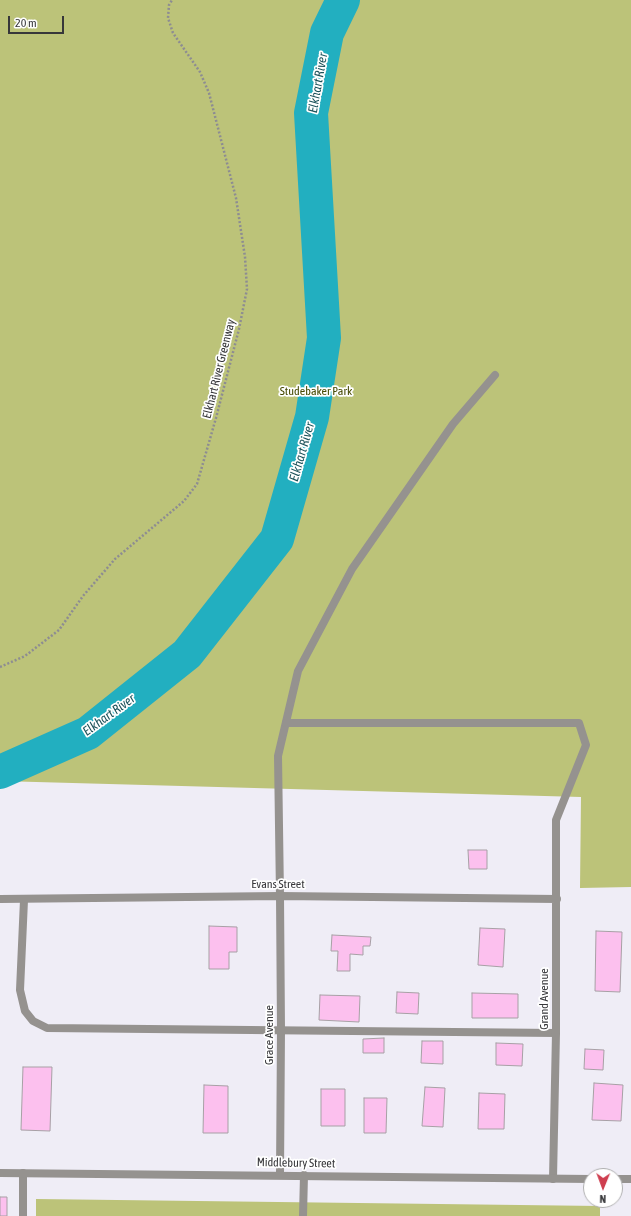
<!DOCTYPE html>
<html>
<head>
<meta charset="utf-8">
<style>
	body { margin:0 }
	#map { position:relative; width:631px; height:1216px; overflow:hidden; background:#efedf6; font-family:"Asap Condensed",sans-serif }
	canvas { display:block }
	.north { position:absolute; left:583px; top:1168px; width:40px; height:40px; box-sizing:border-box; background:#fff; border:1px solid #afafb0; border-radius:50%; rotate:181deg; font-size:11px; font-weight:700; line-height:16px; text-align:center; color:#37373a }
	.north::after { content:''; display:block; margin:auto; width:14px; height:18px; background:#ce3e4f; clip-path:polygon(50% 0,100% 100%,50% 72%,0 100%) }
	.scale { position:absolute; left:8px; top:16px; width:56px; height:18px; box-sizing:border-box; border:2px solid #37373a; border-top:0; padding-left:5px; font-size:12px; line-height:14px; white-space:nowrap; color:#37373a; -webkit-text-stroke:3px #fff; paint-order:stroke }
</style>
</head>
<body>
<div id="map">
<canvas width="631" height="1216"></canvas>
<div class="north">N</div>
<div class="scale">20 m</div>
</div>
<script>
const ctx = document.querySelector('canvas').getContext('2d');
ctx.lineJoin = 'round';
function paint(path, color) { ctx.fillStyle = color; ctx.fill(path, 'evenodd'); }
const toPath = rows => new Path2D(rows.map(r => 'M' + r).join(''));
function stroke(path, color, width, dash) { ctx.strokeStyle = color; ctx.lineWidth = width; ctx.lineCap = dash ? 'butt' : 'round'; ctx.setLineDash(dash || []); ctx.stroke(path); }
function label(font, color, halo, rows, align = 'center') {
  ctx.font = font + ' "Asap Condensed",sans-serif'; ctx.lineWidth = 3.5; ctx.setLineDash([]); ctx.textBaseline = 'middle'; ctx.strokeStyle = halo; ctx.fillStyle = color; for (const [text, x, y, turn = 0] of rows) {
    ctx.save(); ctx.translate(x, y); ctx.rotate((+turn || 0) * Math.PI / 180); ctx.textAlign = isNaN(turn) ? turn : align; if (halo) ctx.strokeText(text, 0, 0); ctx.fillText(text, 0, 0); ctx.restore();
  }
}
const green = toPath([
	[0,0,631,0,631,887,580,888,581,797,0,781],
	[36,1199,600,1206,600,1216,36,1216]
]);
const river = toPath([
	[0,772,88,733,187,654,277,539,312,417,324,338,311,113,327,33,343,0]
]);
const building = toPath([
	[468,850,487,850,487,869,469,869,468,850],
	[209,926,237,927,237,952,229,952,229,969,209,969,209,926],
	[480,928,505,929,503,967,478,965,480,928],
	[596,931,622,932,620,992,595,991,596,931],
	[332,935,371,937,370,946,363,946,363,955,350,954,350,971,337,971,338,951,331,951,332,935],
	[397,992,419,993,418,1014,396,1013,397,992],
	[472,993,518,994,518,1018,472,1018,472,993],
	[320,995,360,996,359,1022,319,1020,320,995],
	[384,1038,384,1053,363,1053,363,1039,384,1038],
	[422,1041,443,1041,443,1064,421,1063,422,1041],
	[496,1043,523,1044,522,1066,496,1065,496,1043],
	[585,1049,604,1050,603,1070,584,1069,585,1049],
	[23,1067,52,1067,50,1131,21,1130,23,1067],
	[594,1083,623,1085,621,1121,592,1120,594,1083],
	[204,1085,228,1086,228,1133,203,1133,204,1085],
	[425,1087,445,1088,443,1127,422,1126,425,1087],
	[321,1089,345,1089,345,1126,321,1126,321,1089],
	[479,1093,505,1094,504,1129,478,1129,479,1093],
	[364,1098,387,1098,386,1133,364,1133,364,1098],
	[0,1197,7,1197,7,1216,0,1216,0,1197]
]);
const path = toPath([
	[0,667,25,656,59,630,83,596,115,559,184,501,197,484,216,418,239,329,247,289,245,257,236,198,209,93,200,72,173,33,168,18,169,5,172,0]
]);
const service = toPath([
	[280,896,278,756,298,671,352,569,453,424,495,375],
	[24,900,20,990,25,1011,33,1021,47,1028,556,1033],
	[303,1216,304,1175]
]);
const minor = toPath([
	[286,723,579,723,586,745,556,820,556,1033,553,1179],
	[280,896,281,1030,280,1175],
	[0,899,280,896,557,899],
	[23,1216,23,1173]
]);
const tertiary = toPath([
	[0,1173,591,1179],
	[615,1179,631,1179]
]);
const streetNames = [
	["Elkhart River Greenway",219,369,-76],
	["Evans Street",278,884],
	["Grand Avenue",544,999,-90],
	["Grace Avenue",269,1035,-90],
	["Middlebury Street",296,1163,1]
];
const parkNames = [
	["Studebaker Park",316,391]
];
const waterNames = [
	["Elkhart River",318,83,-80],
	["Elkhart River",302,452,-74],
	["Elkhart River",109,715,-36]
];
paint(green, '#bcc379');
stroke(river, '#22afc0', 34);
paint(building, '#fcc0ee');
stroke(building, '#a7a0a5', 1);
stroke(path, '#8d8c92', 2.5, [2, 2]);
stroke(service, '#95928f', 8);
stroke(minor, '#95928f', 8);
stroke(tertiary, '#95928f', 8);
label('12px', '#37373a', '#fff', streetNames);
label('12px', '#464902', '#fff', parkNames);
label('italic 13px', '#1c525a', '#fff', waterNames);
</script>
</body>
</html>
